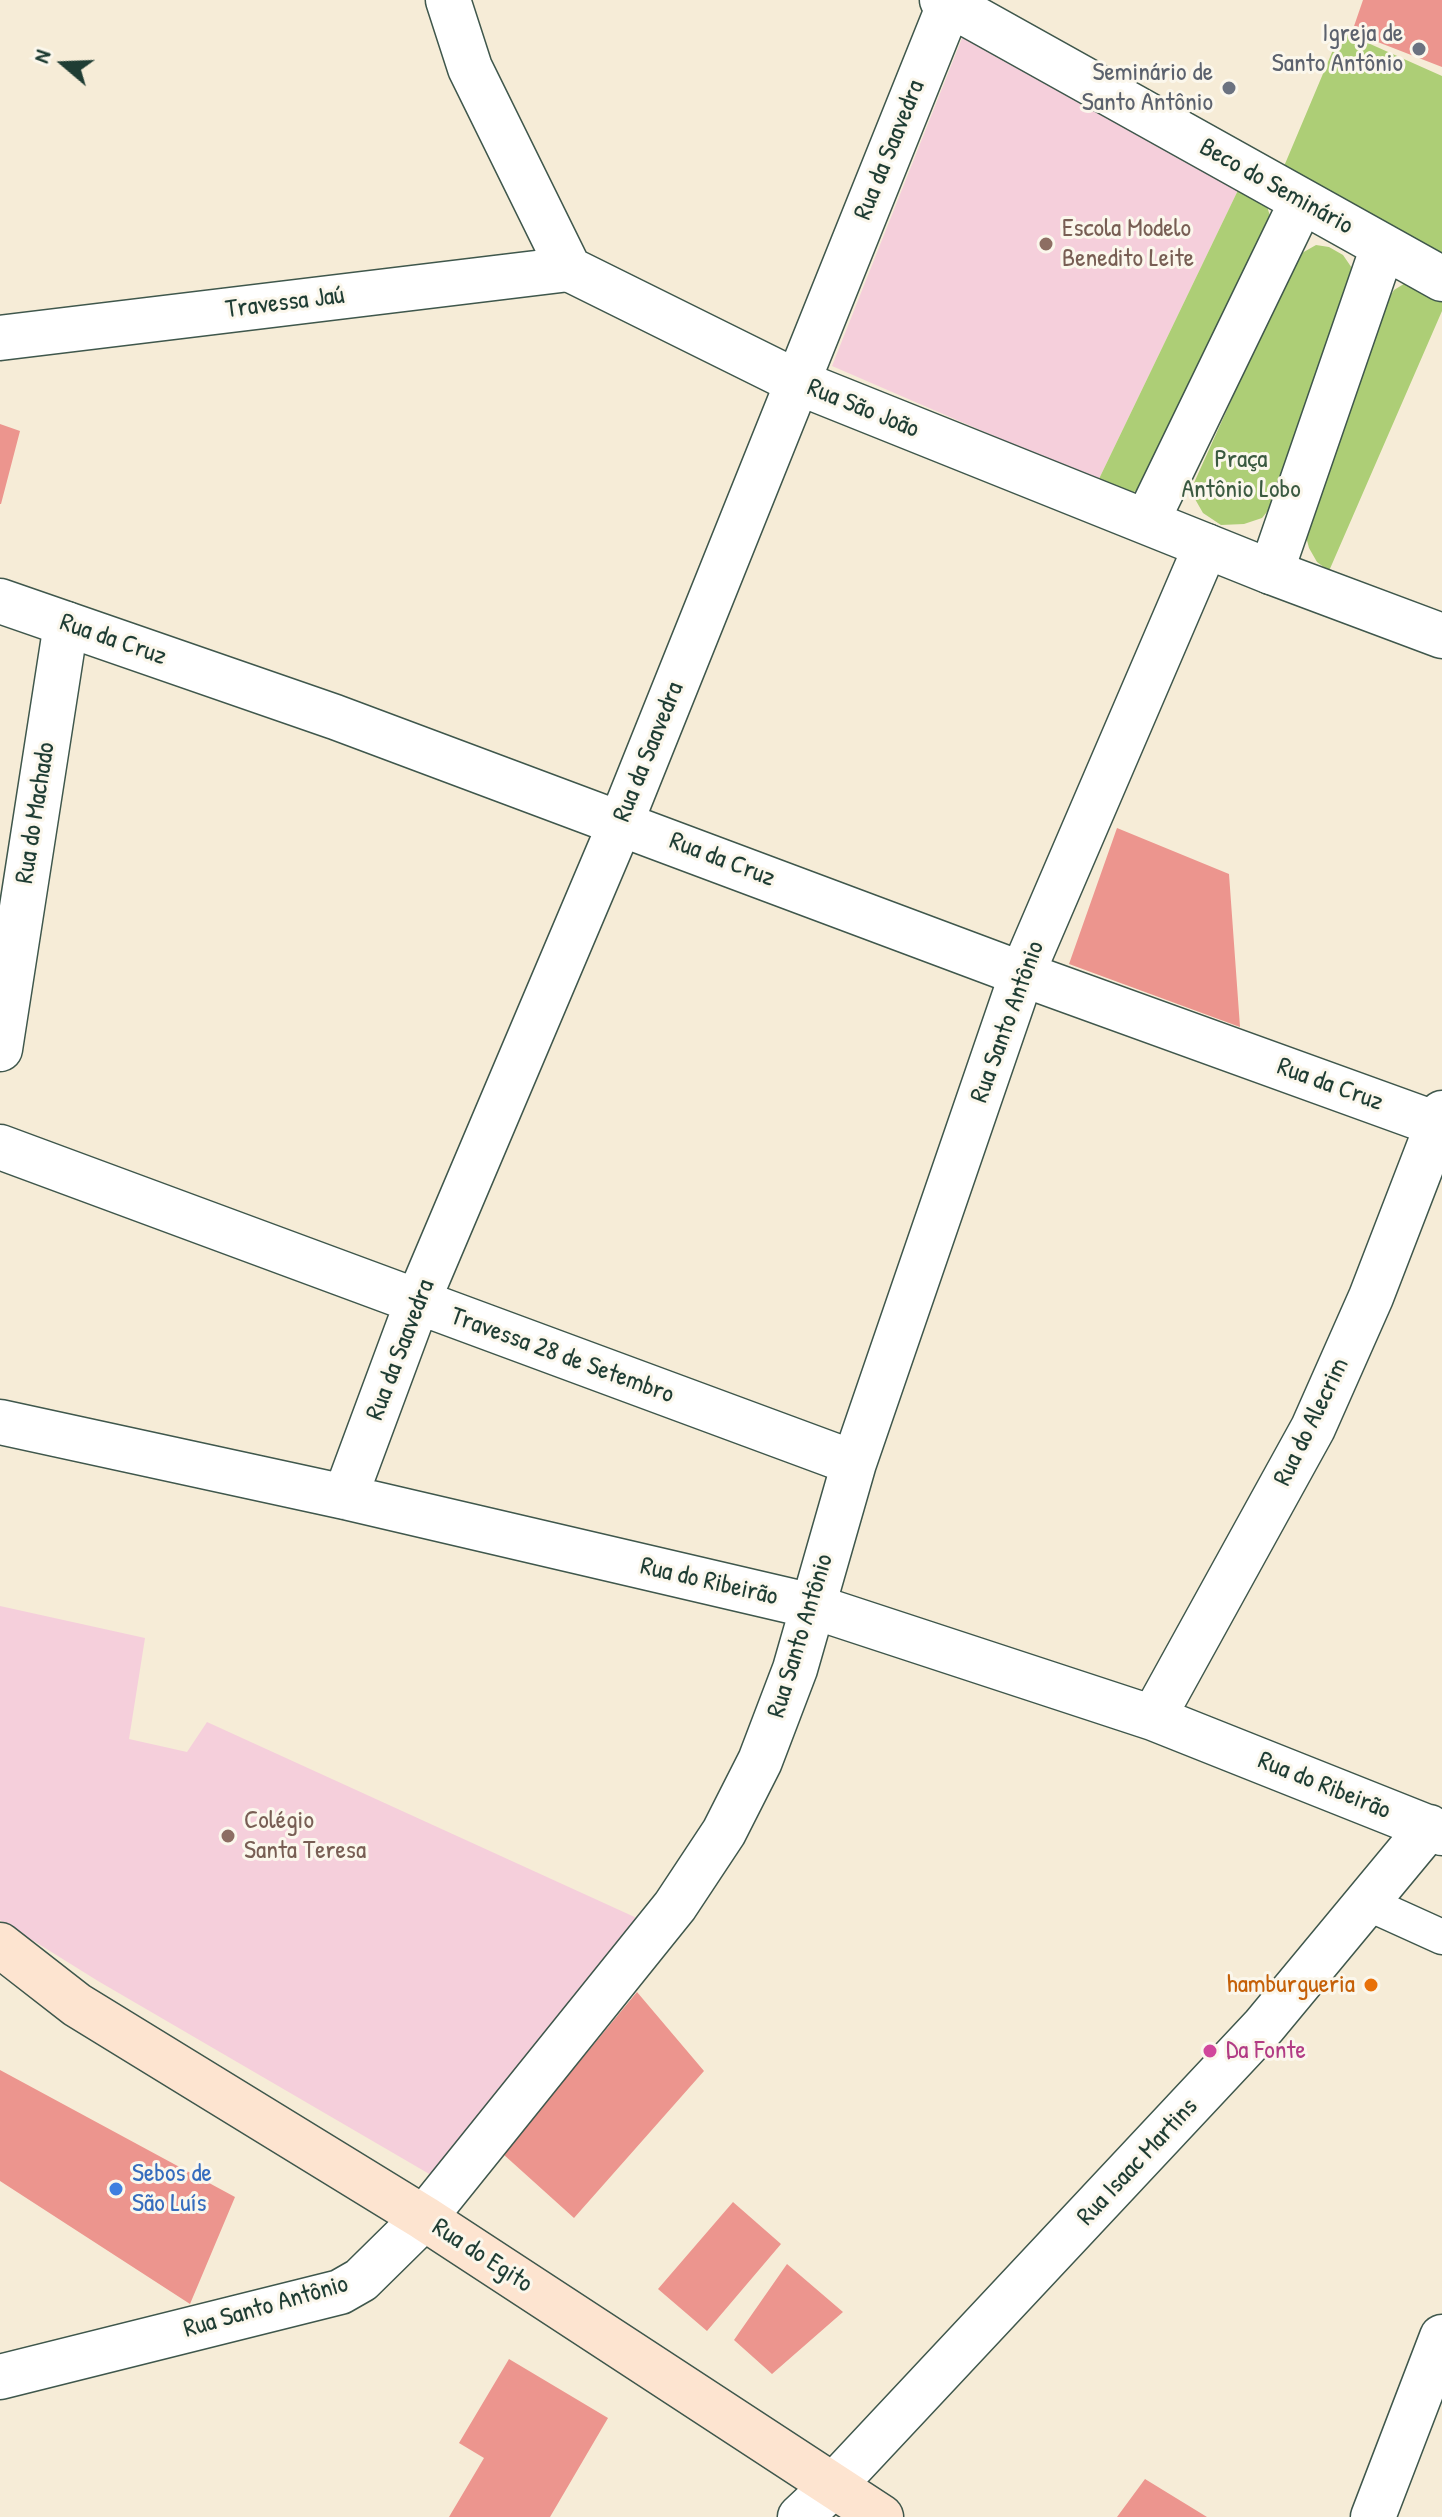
<!DOCTYPE html>
<html>
<head>
<meta charset="utf-8">
<style>
	body { margin:0 }
	#map { position:relative; width:1442px; height:2517px; overflow:hidden; background:#f6ecd7; font-family:"Patrick Hand",sans-serif }
	canvas { display:block }
	.north { position:absolute; left:24px; top:24px; width:80px; height:80px; -webkit-text-stroke:6px #fbf7ec; paint-order:stroke; rotate:289deg; font-size:22px; font-weight:700; line-height:32px; text-align:center; color:#1f3d34 }
	.north::after { content:''; display:block; margin:auto; width:28px; height:36px; background:#1f3d34; clip-path:polygon(50% 0,100% 100%,50% 72%,0 100%) }
</style>
</head>
<body>
<div id="map">
<canvas width="1442" height="2517"></canvas>
<div class="north">N</div>
</div>
<script>
const ctx = document.querySelector('canvas').getContext('2d');
ctx.lineJoin = 'round';
function paint(path, color) { ctx.fillStyle = color; ctx.fill(path, 'evenodd'); }
const toPath = rows => new Path2D(rows.map(r => 'M' + r).join(''));
function stroke(path, color, width, dash) { ctx.strokeStyle = color; ctx.lineWidth = width; ctx.lineCap = dash ? 'butt' : 'round'; ctx.setLineDash(dash || []); ctx.stroke(path); }
function label(font, color, halo, rows, align = 'center') {
  ctx.font = font + ' "Patrick Hand",sans-serif'; ctx.lineWidth = 6; ctx.setLineDash([]); ctx.textBaseline = 'middle'; ctx.strokeStyle = halo; ctx.fillStyle = color; for (const [text, x, y, turn = 0] of rows) {
    ctx.save(); ctx.translate(x, y); ctx.rotate((+turn || 0) * Math.PI / 180); ctx.textAlign = isNaN(turn) ? turn : align; if (halo) ctx.strokeText(text, 0, 0); ctx.fillText(text, 0, 0); ctx.restore();
  }
}
const built = toPath([
	[968,23,1241,184,1098,481,832,366],
	[0,1606,145,1638,129,1739,187,1752,207,1722,639,1919,443,2182,98,1981,0,1920]
]);
const green = toPath([
	[1341,31,1442,76,1442,260,1282,171],
	[1241,184,1266,203,1270,216,1269,229,1151,479,1134,492,1116,490,1098,481],
	[1316,245,1329,247,1343,255,1356,274,1275,502,1262,518,1244,524,1221,525,1203,513,1195,499,1193,485,1291,268,1302,253],
	[1407,282,1442,294,1442,311,1329,571,1317,562,1309,548,1304,529,1386,303,1394,290]
]);
const building = toPath([
	[1363,0,1442,0,1442,67,1352,32],
	[0,424,20,431,1,504,0,504],
	[1117,828,1229,874,1240,1027,1069,964],
	[637,1992,704,2071,574,2218,503,2154],
	[0,2070,235,2197,190,2304,0,2181],
	[733,2202,781,2244,707,2331,658,2289],
	[787,2264,843,2312,772,2374,734,2340],
	[509,2359,608,2418,550,2517,449,2517,484,2458,459,2443],
	[1145,2479,1207,2517,1117,2517]
]);
const pedestrian = toPath([
	[1367,1903,1442,1937]
]);
const minor = toPath([
	[942,0,1442,279],
	[0,338,569,269],
	[1147,521,1302,201],
	[1271,572,1383,247],
	[0,1049,66,624],
	[0,1147,854,1463],
	[0,1422,345,1497,812,1606,1153,1718,1442,1833],
	[345,1497,417,1303,621,822,949,5],
	[1153,1718,1313,1428,1371,1297,1442,1113],
	[0,2377,340,2292,361,2280,424,2218,675,1906,724,1832,760,1761,795,1669,854,1463,1022,974,1206,546],
	[800,2517,834,2485,1264,2026,1429,1827]
]);
const tertiary = toPath([
	[448,0,470,68,569,269,797,382,1271,572,1442,636],
	[0,601,335,717,1022,974,1442,1126],
	[1373,2517,1442,2337]
]);
const secondary = toPath([
	[0,1945,77,2005,424,2218,881,2517]
]);
const markers = [
	[1419,49,8,"#6b7280"],
	[1229,88,8,"#6b7280"],
	[1046,244,8,"#8d6e63"],
	[228,1836,8,"#8d6e63"],
	[1371,1985,8,"#e8710a"],
	[1210,2051,8,"#d1479c"],
	[116,2189,8,"#3f7fe0"]
];
const worshipNames = [
	["Igreja de",1403,34],
	["Santo Antônio",1403,64],
	["Seminário de",1213,73],
	["Santo Antônio",1213,103]
];
const streetNames = [
	["Rua da Saavedra",890,150,-68],
	["Beco do Seminário",1276,187,29],
	["Travessa Jaú",285,303,-7],
	["Rua São João",863,409,22],
	["Rua da Cruz",113,640,19],
	["Rua da Saavedra",649,752,-68],
	["Rua do Machado",36,813,-81],
	["Rua da Cruz",722,860,21],
	["Rua Santo Antônio",1008,1022,-70],
	["Rua da Cruz",1330,1085,20],
	["Rua da Saavedra",401,1350,-69],
	["Travessa 28 de Setembro",562,1356,20],
	["Rua do Alecrim",1312,1422,-64],
	["Rua do Ribeirão",709,1582,13],
	["Rua Santo Antônio",801,1636,-73],
	["Rua do Ribeirão",1324,1786,22],
	["Rua Isaac Martins",1138,2162,-47],
	["Rua do Egito",482,2256,33],
	["Rua Santo Antônio",266,2307,-16]
];
const educationNames = [
	["Escola Modelo",1062,229],
	["Benedito Leite",1062,259],
	["Colégio",244,1821],
	["Santa Teresa",244,1851]
];
const parkNames = [
	["Praça",1241,460],
	["Antônio Lobo",1241,490]
];
const foodNames = [
	["hamburgueria",1355,1985]
];
const hotelNames = [
	["Da Fonte",1226,2051]
];
const shopNames = [
	["Sebos de",132,2174],
	["São Luís",132,2204]
];
paint(built, '#f5cfdb');
paint(green, '#adce76');
paint(building, '#ec958e');
stroke(pedestrian, '#3f574c', 37);
stroke(minor, '#3f574c', 47);
stroke(tertiary, '#3f574c', 47);
stroke(secondary, '#3f574c', 47);
stroke(pedestrian, '#fff', 34);
stroke(minor, '#fff', 44);
stroke(tertiary, '#fff', 44);
stroke(secondary, '#fde4d0', 44);
for (const [x, y, r, color] of markers) { const dot = new Path2D(); dot.arc(x, y, r, 0, 2 * Math.PI); ctx.fillStyle = color; ctx.fill(dot); stroke(dot, '#fbf7ec', 3); }
label('26px', '#5b616d', '#fbf7ec', worshipNames, 'right');
label('26px', '#1f3d34', '#fbf7ec', streetNames);
label('26px', '#785e54', '#fbf7ec', educationNames, 'left');
label('26px', '#3b5a41', '#fbf7ec', parkNames);
label('26px', '#c56008', '#fbf7ec', foodNames, 'right');
label('26px', '#b23c85', '#fbf7ec', hotelNames, 'left');
label('26px', '#366cbe', '#fbf7ec', shopNames, 'left');
</script>
</body>
</html>
